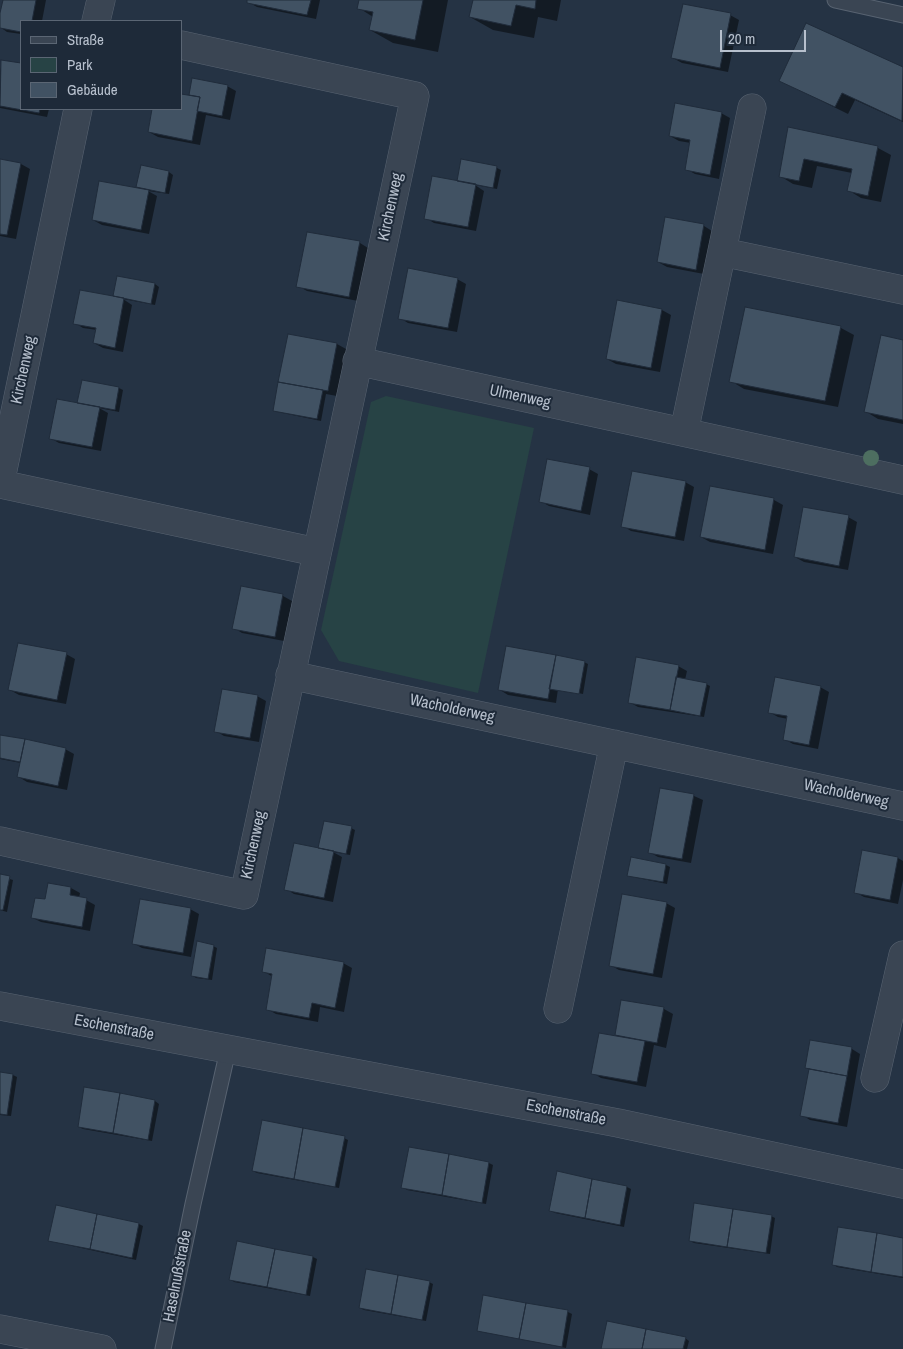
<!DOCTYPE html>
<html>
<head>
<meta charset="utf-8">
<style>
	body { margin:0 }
	#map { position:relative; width:903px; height:1349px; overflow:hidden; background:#253344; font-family:"Archivo Narrow",sans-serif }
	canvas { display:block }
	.legend { position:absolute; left:20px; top:20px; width:162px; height:90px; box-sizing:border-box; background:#1e2a39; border:1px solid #5b6674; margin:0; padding:6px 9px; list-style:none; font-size:15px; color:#b7c0cd }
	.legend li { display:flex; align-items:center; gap:10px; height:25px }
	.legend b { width:25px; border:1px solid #5b6674 }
	.scale { position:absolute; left:720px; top:30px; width:86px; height:22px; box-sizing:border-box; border:2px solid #b7c0cd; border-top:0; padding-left:6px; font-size:15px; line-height:18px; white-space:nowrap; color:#b7c0cd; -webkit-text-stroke:4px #1e2a39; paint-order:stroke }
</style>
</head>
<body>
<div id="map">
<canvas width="903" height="1349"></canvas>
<ul class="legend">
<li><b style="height:6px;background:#3a4553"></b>Straße</li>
<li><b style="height:14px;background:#274345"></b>Park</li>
<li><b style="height:14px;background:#415263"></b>Gebäude</li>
</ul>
<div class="scale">20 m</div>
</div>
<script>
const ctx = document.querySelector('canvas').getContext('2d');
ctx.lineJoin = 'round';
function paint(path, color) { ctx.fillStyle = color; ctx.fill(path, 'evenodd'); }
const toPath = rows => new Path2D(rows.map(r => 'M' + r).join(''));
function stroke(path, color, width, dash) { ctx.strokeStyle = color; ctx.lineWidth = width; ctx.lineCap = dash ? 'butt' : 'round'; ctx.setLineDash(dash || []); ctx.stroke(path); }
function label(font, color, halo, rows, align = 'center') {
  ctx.font = font + ' "Archivo Narrow",sans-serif'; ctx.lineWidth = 4; ctx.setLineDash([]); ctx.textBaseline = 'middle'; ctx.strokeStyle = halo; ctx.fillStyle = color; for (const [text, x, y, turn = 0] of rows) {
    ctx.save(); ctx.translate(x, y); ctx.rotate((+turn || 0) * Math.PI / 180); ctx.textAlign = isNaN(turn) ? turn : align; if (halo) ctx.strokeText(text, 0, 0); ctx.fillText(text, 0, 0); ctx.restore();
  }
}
const green = toPath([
	[386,396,534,428,478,693,339,661,321,630,371,402]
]);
const shadow = toPath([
	[4,0,46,0,42,21,21,21,21,34,7,32,0,27],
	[249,0,320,0,316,19,257,7,248,2],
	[360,0,448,0,438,52,393,43,370,30,373,17,359,8],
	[474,0,561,0,557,21,538,17,534,38,493,30,470,17],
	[730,15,739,20,728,72,682,63,673,58],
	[807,24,903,69,903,122,855,100,848,114,781,81],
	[2,61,21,65,21,109,49,109,47,117,0,108,0,72],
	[193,79,227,86,236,91,230,120,206,115,200,145,158,137,149,132,154,109,181,109,190,97],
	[721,113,730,118,719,179,695,174,686,169,691,143,679,141,670,136],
	[789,129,878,148,891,155,881,202,861,198,848,190,852,173,817,166,812,188,793,184,780,176],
	[0,160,21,164,30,169,16,239,0,236],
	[462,161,497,168,501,170,497,189,475,185,484,191,476,231,434,223,426,218,458,182],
	[169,172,173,175,169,194,148,191,157,196,149,234,102,225,93,220,142,190,138,187],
	[704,226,712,231,704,274,667,267,658,262],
	[308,233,360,243,368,248,358,301,307,291,298,286],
	[457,279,466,284,457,332,408,323,400,318],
	[155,284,159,287,155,305,123,299,132,305,123,352,103,348,94,343,97,330,83,328,75,323,119,299],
	[618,302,662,310,671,315,660,372,616,364,607,359],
	[746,308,841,328,854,335,838,407,744,389,731,381],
	[289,335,337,344,346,349,337,396,326,394,321,421,278,412,274,410],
	[903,341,903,424,878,419,865,411],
	[83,382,119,388,123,390,119,412,99,408,108,413,101,451,59,443,50,438,83,405],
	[589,469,598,474,590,515,549,506,540,501],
	[685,482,694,487,684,541,631,531,623,526],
	[711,488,774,500,783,505,773,554,710,542,701,537],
	[848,517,857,522,848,570,804,562,795,557],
	[242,587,283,596,292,601,284,641,242,633,234,628],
	[66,654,75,659,66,704,19,695,10,690],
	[584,662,588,664,583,694,558,689,556,703,508,695,500,690],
	[678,666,687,671,685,680,706,684,710,686,704,717,638,707,629,702],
	[820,687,829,692,818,749,793,744,784,739,788,719,778,717,769,712],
	[257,696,266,701,259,742,224,736,216,731],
	[0,736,65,749,74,754,67,790,27,782,19,777,21,763,0,759],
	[661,789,694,796,703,800,691,863,658,857,649,852],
	[351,828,355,830,350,855,333,852,342,857,333,902,294,894,286,889,319,850],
	[898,858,903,861,903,880,898,904,864,897,855,892],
	[666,865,670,867,667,884,633,877,629,875],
	[0,876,13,880,7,912,0,910],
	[49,884,71,888,80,893,79,898,86,900,95,905,90,931,41,922,33,918,46,901],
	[666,903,675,908,662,978,619,970,610,965],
	[190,909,199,914,191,957,142,948,133,943],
	[213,946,217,948,212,980,196,978,192,975],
	[343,963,352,968,344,1012,320,1007,318,1022,276,1014,267,1009,273,977,263,971],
	[622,1001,664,1009,673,1014,666,1048,654,1045,646,1087,601,1078,593,1073,616,1037],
	[811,1041,852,1049,860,1054,847,1127,810,1120,802,1115,810,1070,807,1068],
	[0,1073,13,1075,17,1077,11,1116,0,1115],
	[155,1101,159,1104,152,1141,83,1129,79,1127],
	[344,1138,348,1140,339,1188,257,1173,253,1171],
	[410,1148,489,1163,493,1165,486,1204,407,1190,403,1187],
	[558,1173,627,1187,631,1189,624,1227,555,1213,551,1211],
	[771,1216,775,1218,770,1254,694,1243,690,1241],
	[139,1224,143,1226,136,1260,54,1242,50,1240],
	[903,1239,903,1278,837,1267,833,1264],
	[313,1257,317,1259,310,1296,234,1282,231,1279],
	[429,1282,433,1284,426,1321,364,1310,360,1308],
	[484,1296,568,1312,572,1314,566,1348,482,1332,478,1330],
	[685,1338,689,1341,687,1349,602,1349]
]);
const building = toPath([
	[3,0,36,0,32,21,21,21,21,32,0,28,0,13,3,0],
	[247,0,311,0,307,15,247,3,247,0],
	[359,0,423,0,415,40,369,30,373,12,357,9,359,0],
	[473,0,536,0,535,9,516,5,511,26,469,17,473,0],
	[683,4,731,13,720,68,671,58,683,4],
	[806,23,903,67,902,121,842,93,835,107,779,81,806,23],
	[1,60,21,63,21,109,40,109,39,113,0,106,1,60],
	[192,78,228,85,222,116,197,111,200,97,189,95,192,78],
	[181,94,200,97,192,141,148,132,152,109,181,109,181,94],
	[675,103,722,112,710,175,685,170,690,140,669,136,675,103],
	[788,127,878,146,868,196,847,191,852,169,804,159,799,181,779,177,788,127],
	[0,159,21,163,7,235,0,234,0,159],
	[461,159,497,166,493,188,457,181,461,159],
	[141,165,169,171,165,193,136,187,141,165],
	[432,176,476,184,468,227,424,219,432,176],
	[99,181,149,190,141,230,92,220,99,181],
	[665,217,704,224,696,270,657,262,665,217],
	[307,232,360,241,349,297,296,287,307,232],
	[408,268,458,278,448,328,398,319,408,268],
	[117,276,155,283,151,304,113,296,117,276],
	[80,290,124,298,115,348,93,343,96,328,73,324,80,290],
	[617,300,662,309,651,368,606,359,617,300],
	[745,307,841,326,825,401,729,382,745,307],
	[288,334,337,343,328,391,278,382,288,334],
	[881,335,903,340,903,420,864,412,881,335],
	[82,380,119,387,115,410,77,403,82,380],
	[278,382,323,390,317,419,273,411,278,382],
	[57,399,100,407,92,447,49,439,57,399],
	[547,459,590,467,581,511,539,502,547,459],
	[632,471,686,481,675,537,621,527,632,471],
	[710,486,774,498,765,550,700,537,710,486],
	[803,507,849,515,839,566,794,557,803,507],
	[241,586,283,594,275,637,232,629,241,586],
	[18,643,67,652,57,700,8,690,18,643],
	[506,646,556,655,548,699,498,690,506,646],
	[556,655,585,661,579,694,549,689,556,655],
	[636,657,679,665,670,710,628,703,636,657],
	[676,677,707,683,700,716,670,710,676,677],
	[775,677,821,686,809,745,783,740,787,716,768,713,775,677],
	[222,689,258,695,250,738,214,732,222,689],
	[0,735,25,739,20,762,0,758,0,735],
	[25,739,66,748,58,786,17,777,25,739],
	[660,788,694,794,682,859,648,853,660,788],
	[324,821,352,826,346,854,318,848,324,821],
	[294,843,334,851,324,898,284,890,294,843],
	[862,850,898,857,890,900,854,893,862,850],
	[631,857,666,864,663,882,627,876,631,857],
	[0,874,10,876,3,910,0,910,0,874],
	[48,883,71,887,70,895,87,898,82,927,31,918,35,898,45,899,48,883],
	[622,894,667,902,653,974,609,966,622,894],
	[140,899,191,908,183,953,132,944,140,899],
	[197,941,214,945,208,979,191,976,197,941],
	[266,948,344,962,335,1008,312,1003,309,1018,266,1010,272,974,262,972,266,948],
	[621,1000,664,1007,657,1043,615,1035,621,1000],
	[599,1033,645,1041,637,1082,591,1074,599,1033],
	[810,1040,852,1047,847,1076,805,1068,810,1040],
	[809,1069,847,1076,838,1123,800,1116,809,1069],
	[0,1072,13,1074,7,1115,0,1114,0,1072],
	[84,1087,120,1093,113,1133,78,1127,84,1087],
	[120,1093,155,1100,148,1140,113,1133,120,1093],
	[262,1120,303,1128,294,1179,252,1171,262,1120],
	[303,1128,345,1136,335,1187,294,1179,303,1128],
	[409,1147,449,1154,442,1195,401,1188,409,1147],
	[449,1154,489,1162,482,1203,442,1195,449,1154],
	[557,1171,592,1179,585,1218,549,1211,557,1171],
	[592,1179,627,1186,620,1225,585,1218,592,1179],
	[694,1203,733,1209,727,1247,689,1241,694,1203],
	[56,1205,97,1214,90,1249,48,1241,56,1205],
	[733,1209,772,1215,766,1253,727,1247,733,1209],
	[97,1214,139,1223,132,1258,90,1249,97,1214],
	[838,1227,877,1233,871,1272,832,1265,838,1227],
	[877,1233,903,1238,903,1277,871,1272,877,1233],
	[237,1241,275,1249,267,1287,229,1280,237,1241],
	[275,1249,313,1256,306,1295,267,1287,275,1249],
	[366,1269,398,1275,391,1314,359,1308,366,1269],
	[398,1275,430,1281,422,1320,391,1314,398,1275],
	[483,1295,526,1303,519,1339,477,1331,483,1295],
	[526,1303,568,1310,562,1347,519,1339,526,1303],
	[607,1321,646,1329,642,1349,601,1349,607,1321],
	[646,1329,686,1337,683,1349,642,1349,646,1329]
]);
const service = toPath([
	[835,0,903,15],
	[163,1349,193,1204,228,1050]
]);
const minor = toPath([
	[96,21,101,0],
	[78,109,0,484,316,552],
	[722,252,903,290],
	[357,361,903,480],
	[684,432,752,108],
	[290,675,903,806],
	[0,841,244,895,415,96,181,45],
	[0,1006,618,1123,903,1184],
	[558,1009,614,744],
	[875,1078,903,955],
	[0,1329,102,1349]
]);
const trees = [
	[871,458]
];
const streetNames = [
	["Kirchenweg",391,207,-78],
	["Kirchenweg",24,370,-78],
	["Ulmenweg",520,397,12],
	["Wacholderweg",452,709,12],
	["Wacholderweg",846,794,12],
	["Kirchenweg",254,845,-78],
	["Eschenstraße",114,1028,11],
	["Eschenstraße",566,1113,11],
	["Haselnußstraße",178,1276,-79]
];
paint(green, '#274345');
paint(shadow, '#0007');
paint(building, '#415263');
stroke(building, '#202c3b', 1);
stroke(service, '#586371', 17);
stroke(minor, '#586371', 29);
stroke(service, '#3a4553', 15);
stroke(minor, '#3a4553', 28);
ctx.fillStyle = '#4d6e60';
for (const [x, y] of trees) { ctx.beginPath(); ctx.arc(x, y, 8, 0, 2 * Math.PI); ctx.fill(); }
label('16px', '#b7c0cd', '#1e2a39', streetNames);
</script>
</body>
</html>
